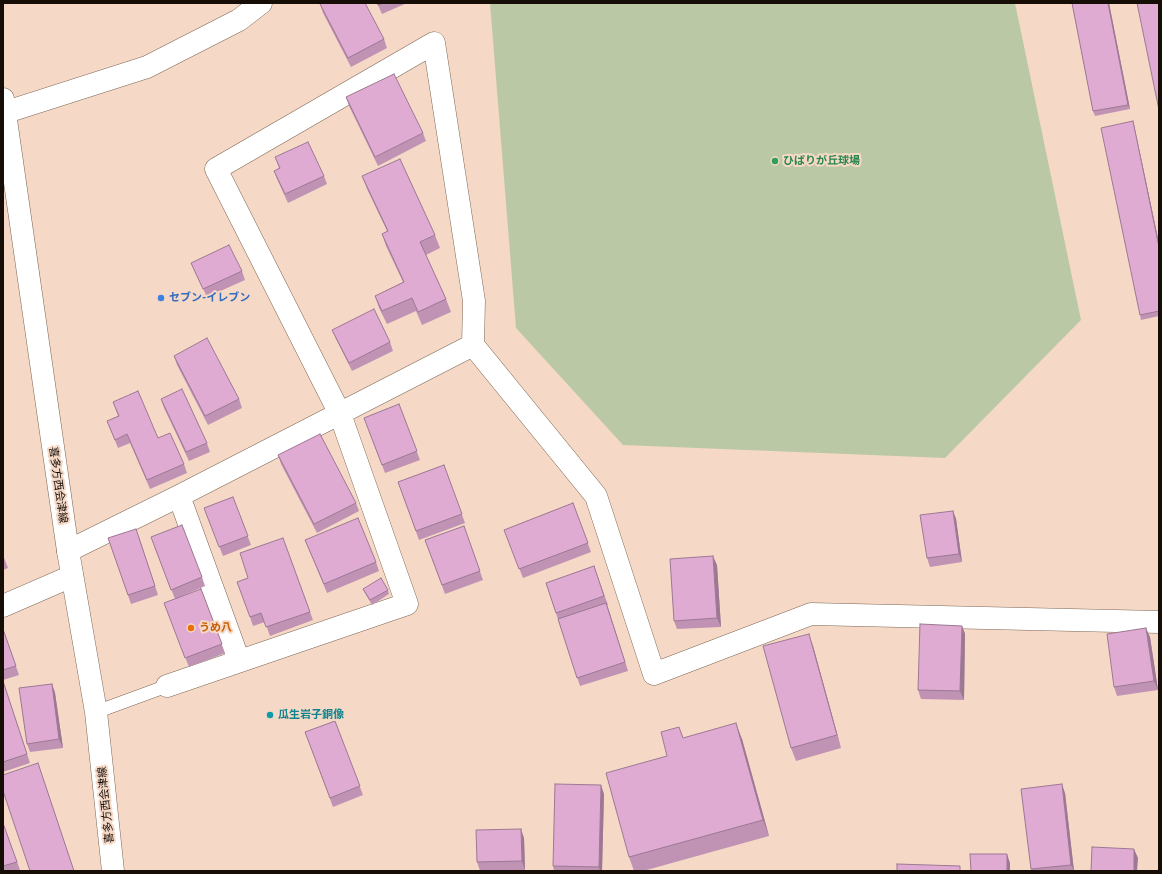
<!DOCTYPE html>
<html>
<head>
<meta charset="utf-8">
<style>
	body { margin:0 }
	#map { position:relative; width:1162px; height:874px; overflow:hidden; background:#f5d9c6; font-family:Quicksand,sans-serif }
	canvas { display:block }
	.frame { position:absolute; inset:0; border:4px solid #160d07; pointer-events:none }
</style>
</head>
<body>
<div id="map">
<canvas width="1162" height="874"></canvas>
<div class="frame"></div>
</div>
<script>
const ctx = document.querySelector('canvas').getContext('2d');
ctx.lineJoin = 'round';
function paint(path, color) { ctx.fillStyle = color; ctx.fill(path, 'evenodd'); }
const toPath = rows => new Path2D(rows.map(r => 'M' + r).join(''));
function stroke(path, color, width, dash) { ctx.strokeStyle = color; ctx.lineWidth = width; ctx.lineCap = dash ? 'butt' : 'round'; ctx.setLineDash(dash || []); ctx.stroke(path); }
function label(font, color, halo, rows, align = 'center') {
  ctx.font = font + ' Quicksand,"Noto Sans JP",sans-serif'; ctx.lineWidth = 4; ctx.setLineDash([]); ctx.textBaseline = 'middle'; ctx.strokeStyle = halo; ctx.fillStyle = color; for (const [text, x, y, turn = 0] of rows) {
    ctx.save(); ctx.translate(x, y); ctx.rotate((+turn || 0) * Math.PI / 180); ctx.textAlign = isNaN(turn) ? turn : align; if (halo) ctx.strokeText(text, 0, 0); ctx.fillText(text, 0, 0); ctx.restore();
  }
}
const green = toPath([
	[490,3,1015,3,1081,320,945,458,623,445,516,328]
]);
const service = toPath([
	[96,712,167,686]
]);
const minor = toPath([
	[179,496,239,661],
	[68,551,179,496,473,345],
	[3,606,72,576],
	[167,686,407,604,340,414,216,169,434,43,474,301,473,345,596,496,654,674,811,614,1159,622]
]);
const tertiary = toPath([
	[3,113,147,67,239,20,261,3]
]);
const primary = toPath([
	[3,99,68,551,96,712,113,871]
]);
const wall = toPath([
	[377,3,407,3,382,14],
	[1072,3,1109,3,1130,109,1095,116,1093,111],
	[320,4,384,39,387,48,351,67,323,13],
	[346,97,423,133,426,141,378,166,349,106],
	[1133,121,1134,125,1159,243,1159,316,1141,320,1140,315],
	[275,157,324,176,327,184,288,203,277,179,274,171,279,168],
	[362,176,435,235,440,248,426,255,446,299,451,312,422,325,416,311,387,324,379,308,375,296,403,282,386,246,382,234,387,231,367,189],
	[191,263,242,271,245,280,207,297,195,272],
	[332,330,390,342,393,351,352,371,336,339],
	[174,356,239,399,242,408,208,425,177,365],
	[161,399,207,443,210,452,189,461,164,408],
	[113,402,158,438,184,464,187,473,150,489,130,443,118,448,107,421,118,416],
	[399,404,420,460,385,473,364,418],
	[278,455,356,503,359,511,317,533,281,464],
	[444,465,465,523,419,540,398,482],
	[233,497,251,545,223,556,204,508],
	[573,503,591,552,523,578,504,530],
	[953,511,956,519,962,562,930,567,927,558],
	[464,526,483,580,445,594,425,540],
	[139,537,158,595,131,604,108,538],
	[283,538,313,620,270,636,265,622,253,626,250,617,248,578],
	[305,540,376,562,379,571,327,593],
	[154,546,202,577,205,586,175,599],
	[3,555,8,568,3,570],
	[717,565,721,627,677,629,674,621],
	[594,566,608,605,607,605,628,671,580,686,546,583],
	[201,589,225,653,189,667,164,603],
	[363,589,388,590,389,594,372,605,365,593],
	[962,626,965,634,964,700,921,699,918,690],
	[3,629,19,675,3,680],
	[1150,637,1158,690,1117,696,1114,687],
	[813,646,841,748,796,761,791,748],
	[3,681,30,763,3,772],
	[52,684,55,693,63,748,30,752,27,744],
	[335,721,363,795,333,807,305,732],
	[684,738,742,739,769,836,643,871,634,871,629,857,667,756],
	[1065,793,1074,871,1031,871,1031,869],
	[604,794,602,871,554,871,553,866],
	[3,823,20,870,18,871,3,871],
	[524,838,525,870,480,871,477,862]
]);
const shadedWall = toPath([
	[1108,3,1109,3,1130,109,1128,105],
	[1133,121,1134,125,1159,243,1159,247],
	[953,511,956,519,962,562,959,554],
	[713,556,717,565,721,627,717,618],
	[606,603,609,611,628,671,625,662],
	[962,626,965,634,964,700,960,691],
	[1146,628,1150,637,1158,690,1154,681],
	[809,634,813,646,841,748,837,735],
	[52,684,55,693,63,748,59,739],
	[736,723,742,739,769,836,763,820],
	[1062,784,1065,793,1074,871,1071,865],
	[601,785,604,794,602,871,600,871,599,867],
	[521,829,524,838,525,870,522,861],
	[1134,849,1138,858,1137,871,1134,871],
	[1007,854,1010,863,1010,871,1007,871]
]);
const building = toPath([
	[322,3,365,3,384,39,348,58,320,4,322,3],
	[377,3,383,3,378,5,377,3],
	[1072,3,1108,3,1128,105,1093,111,1072,3],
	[1137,3,1159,3,1159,110,1137,3],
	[394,74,423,133,375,157,346,97,394,74],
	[1133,121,1159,247,1159,311,1140,315,1101,128,1133,121],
	[308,142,324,176,285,194,274,171,280,168,275,157,308,142],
	[400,159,435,235,420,242,446,299,418,312,412,298,382,311,375,296,404,282,382,234,388,231,362,176,400,159],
	[229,245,242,271,203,289,191,263,229,245],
	[374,309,390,342,349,363,332,330,374,309],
	[207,338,239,399,205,416,174,356,207,338],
	[182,389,207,443,186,452,161,399,182,389],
	[138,391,158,438,170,433,184,464,147,480,127,434,115,440,107,421,119,416,113,402,138,391],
	[399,404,417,451,382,465,364,418,399,404],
	[320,434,356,503,314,524,278,455,320,434],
	[444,465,462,514,416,531,398,482,444,465],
	[233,497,248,536,219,547,204,508,233,497],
	[573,503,588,543,519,569,504,530,573,503],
	[953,511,959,554,927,558,920,515,953,511],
	[358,518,376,562,324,584,305,540,358,518],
	[182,525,202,577,171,590,151,537,182,525],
	[464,526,480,571,442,585,425,540,464,526],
	[136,529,155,586,128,595,108,538,136,529],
	[283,538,310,612,266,627,261,613,250,617,237,582,248,578,240,553,283,538],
	[713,556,717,618,674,621,670,559,713,556],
	[594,566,604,596,556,613,546,583,594,566],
	[381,578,388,590,370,600,363,589,381,578],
	[201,589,222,644,185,658,164,603,201,589],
	[606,603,625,662,577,678,558,619,606,603],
	[920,624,962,626,960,691,918,690,920,624],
	[1146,628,1154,681,1114,687,1107,634,1146,628],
	[3,629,16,666,3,670,3,629],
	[809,634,837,735,791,748,763,646,809,634],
	[3,681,27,754,3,762,3,681],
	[52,684,59,739,27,744,19,688,52,684],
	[335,721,360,786,330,798,305,732,335,721],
	[736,723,763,820,629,857,606,773,667,756,661,732,679,727,683,738,736,723],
	[38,763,74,871,30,871,3,791,3,775,38,763],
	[555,784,601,785,599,867,553,866,555,784],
	[1062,784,1071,865,1031,869,1021,789,1062,784],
	[3,823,17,862,3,866,3,823],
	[521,829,522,861,477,862,476,830,521,829],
	[1092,847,1134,849,1134,871,1091,871,1092,847],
	[970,854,1007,854,1007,871,971,871,970,854],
	[897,864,960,866,960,871,897,871,897,864]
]);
const markers = [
	[775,161,4,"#2e9e5b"],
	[161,298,4,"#3f7fe0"],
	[191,628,4,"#e8710a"],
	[270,715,4,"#0f9aa8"]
];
const leisureNames = [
	["ひばりが丘球場",783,161]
];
const shopNames = [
	["セブン-イレブン",169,298]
];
const streetNames = [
	["喜多方西会津線",58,485,82],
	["喜多方西会津線",106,805,-96]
];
const foodNames = [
	["うめ八",199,628]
];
const cultureNames = [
	["瓜生岩子銅像",278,715]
];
paint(green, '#bbc8a6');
stroke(service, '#7d6655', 14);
stroke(minor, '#7d6655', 23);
stroke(tertiary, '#7d6655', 23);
stroke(primary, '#7d6655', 23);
stroke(service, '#fff', 13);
stroke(minor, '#fff', 22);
stroke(tertiary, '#fff', 22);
stroke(primary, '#fff', 22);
paint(wall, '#c093b5');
paint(shadedWall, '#9c7893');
paint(building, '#dfabd2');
stroke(building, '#9c7893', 1);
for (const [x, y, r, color] of markers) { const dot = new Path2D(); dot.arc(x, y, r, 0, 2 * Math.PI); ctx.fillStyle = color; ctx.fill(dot); stroke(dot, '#f5d9c6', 1.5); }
label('bold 11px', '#27864d', '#f5d9c6', leisureNames, 'left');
label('bold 11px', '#366cbe', '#f5d9c6', shopNames, 'left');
label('11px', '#160d07', '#f5d9c6', streetNames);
label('bold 11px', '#c56008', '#f5d9c6', foodNames, 'left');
label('bold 11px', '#0d838f', '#f5d9c6', cultureNames, 'left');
</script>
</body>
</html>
